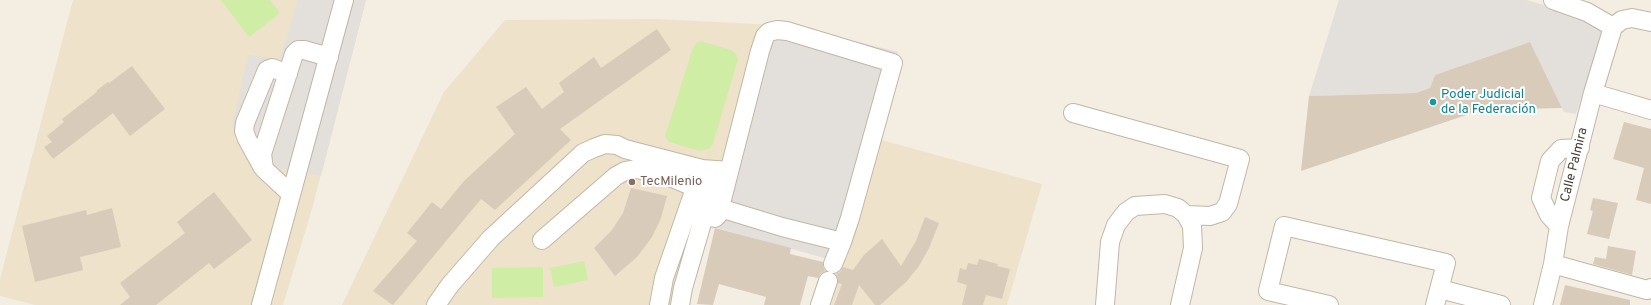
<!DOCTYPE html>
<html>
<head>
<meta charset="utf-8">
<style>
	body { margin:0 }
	canvas { display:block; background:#f3ede2 }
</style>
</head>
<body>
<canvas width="1651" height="305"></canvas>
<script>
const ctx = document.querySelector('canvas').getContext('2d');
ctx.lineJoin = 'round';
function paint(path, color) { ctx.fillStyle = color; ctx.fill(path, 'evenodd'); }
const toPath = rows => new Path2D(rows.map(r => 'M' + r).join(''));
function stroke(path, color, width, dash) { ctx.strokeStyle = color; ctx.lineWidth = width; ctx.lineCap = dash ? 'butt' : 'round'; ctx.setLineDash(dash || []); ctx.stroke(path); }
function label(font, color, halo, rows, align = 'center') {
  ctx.font = font + ' Overpass,sans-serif'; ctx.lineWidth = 4; ctx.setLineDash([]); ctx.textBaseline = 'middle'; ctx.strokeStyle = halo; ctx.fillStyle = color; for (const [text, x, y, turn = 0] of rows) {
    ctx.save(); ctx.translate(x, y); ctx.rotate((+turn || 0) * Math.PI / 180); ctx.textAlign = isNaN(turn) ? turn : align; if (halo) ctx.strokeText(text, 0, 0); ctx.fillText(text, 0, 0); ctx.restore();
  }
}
const education = toPath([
	[73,0,366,0,312,209,283,305,35,305,0,296,0,279],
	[658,19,793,26,898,52,874,138,1042,184,1007,305,831,305,842,263,711,226,688,305,342,305,444,92,505,20]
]);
const green = toPath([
	[221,0,270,0,280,13,249,37],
	[701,41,731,50,736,54,738,59,713,144,709,149,700,151,669,142,665,136,692,51,695,44],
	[584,261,588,280,554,287,550,268],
	[543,267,543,297,492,298,492,268]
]);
const parking = toPath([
	[298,0,366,0,321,176,270,166,247,155,232,126,248,55,280,59],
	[1339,0,1526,0,1608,23,1576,114,1564,112,1530,42,1435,75,1430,88,1416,93,1309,96],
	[769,25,793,26,898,52,874,138,842,263,711,226]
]);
const building = toPath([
	[657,29,671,50,560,129,571,140,495,210,481,199,393,305,373,291,417,241,407,233,432,202,441,209,464,181,515,134,496,107,526,87,542,109,564,92,559,83,594,57,601,68],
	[1530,42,1562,108,1481,110,1301,171,1309,96,1416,93,1430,88,1435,75],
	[132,66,165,109,130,136,113,113,53,159,44,147,52,142,47,136,64,122,62,119,97,92,96,91,108,82,109,83],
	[1624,122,1651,129,1651,204,1636,200,1644,168,1613,159],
	[631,188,667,196,661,218,652,237,637,257,615,276,594,248,612,230,623,213],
	[214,192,252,240,214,269,209,263,156,305,120,305,130,297,120,283,185,233,177,222],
	[1593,198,1618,203,1609,239,1587,234,1593,211,1590,210],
	[112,208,121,247,80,257,83,270,35,282,22,226,86,210,87,215],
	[925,217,939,223,929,248,919,266,906,282,880,305,875,305,859,285,852,305,834,305,842,284,838,283,838,279,836,274,840,272,843,267,853,270,864,255,882,239,901,266,916,241],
	[715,228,791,248,790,254,823,262,823,266,825,271,821,273,818,278,808,276,800,305,764,305,766,297,719,284,713,305,697,304],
	[1608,246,1636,251,1632,275,1593,264,1595,257,1606,259],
	[979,259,998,264,997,266,1010,269,1002,299,986,295,983,305,962,305,967,285,957,282,960,268,966,270,968,263,977,265],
	[1565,285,1630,300,1630,305,1560,305]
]);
const minor = toPath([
	[1553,0,1587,12,1613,27],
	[1613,27,1622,20,1632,18,1651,22],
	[1593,93,1651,110],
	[1073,113,1240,159,1228,204,1222,212,1210,216,1186,215],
	[263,168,247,139,244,131,245,123,267,70,272,68,288,74],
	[291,194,264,169,262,154,294,54,298,50,304,50,329,57],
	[720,208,782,227,842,242],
	[704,216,715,218,718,215,760,51,765,36,769,32,777,30,787,31,893,63,850,218,842,242,833,264],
	[1559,226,1549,215,1541,198,1550,161,1561,149,1580,148],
	[542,240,616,176,625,171,636,169,663,174,696,188],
	[1553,264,1647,290,1651,288],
	[1440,289,1501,305],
	[261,305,344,0],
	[436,305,450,285,491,238,583,153,594,148,605,144,617,145,625,149,702,169,729,171],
	[659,305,664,278,699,177],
	[680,305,683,288,704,216,714,170],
	[820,305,828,281],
	[1105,305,1110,242,1116,225,1126,212,1135,206,1165,204,1178,208,1186,215,1192,226,1193,248,1180,305],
	[1329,305,1268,291,1284,226,1446,263,1435,305],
	[1543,305,1553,264,1559,226,1593,93,1613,27]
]);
const markers = [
	[1433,102,4,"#0f9aa8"],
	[632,182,4,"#8d6e63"]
];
const cultureNames = [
	["Poder Judicial",1441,95],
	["de la Federación",1441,110]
];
const streetNames = [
	["Calle Palmira",1575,165,-76]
];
const educationNames = [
	["TecMilenio",640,182]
];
paint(education, '#eee2ca');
paint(green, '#d0eda6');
paint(parking, '#e3dfdb');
paint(building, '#d9cbb9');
stroke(minor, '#c2b7a7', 20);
stroke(minor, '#fff', 18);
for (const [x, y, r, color] of markers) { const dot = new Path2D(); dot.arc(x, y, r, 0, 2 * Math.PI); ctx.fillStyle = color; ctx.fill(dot); stroke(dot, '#fff', 1.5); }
label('13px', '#0d838f', '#fff', cultureNames, 'left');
label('13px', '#453d32', '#fff', streetNames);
label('13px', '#785e54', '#fff', educationNames, 'left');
</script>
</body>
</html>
